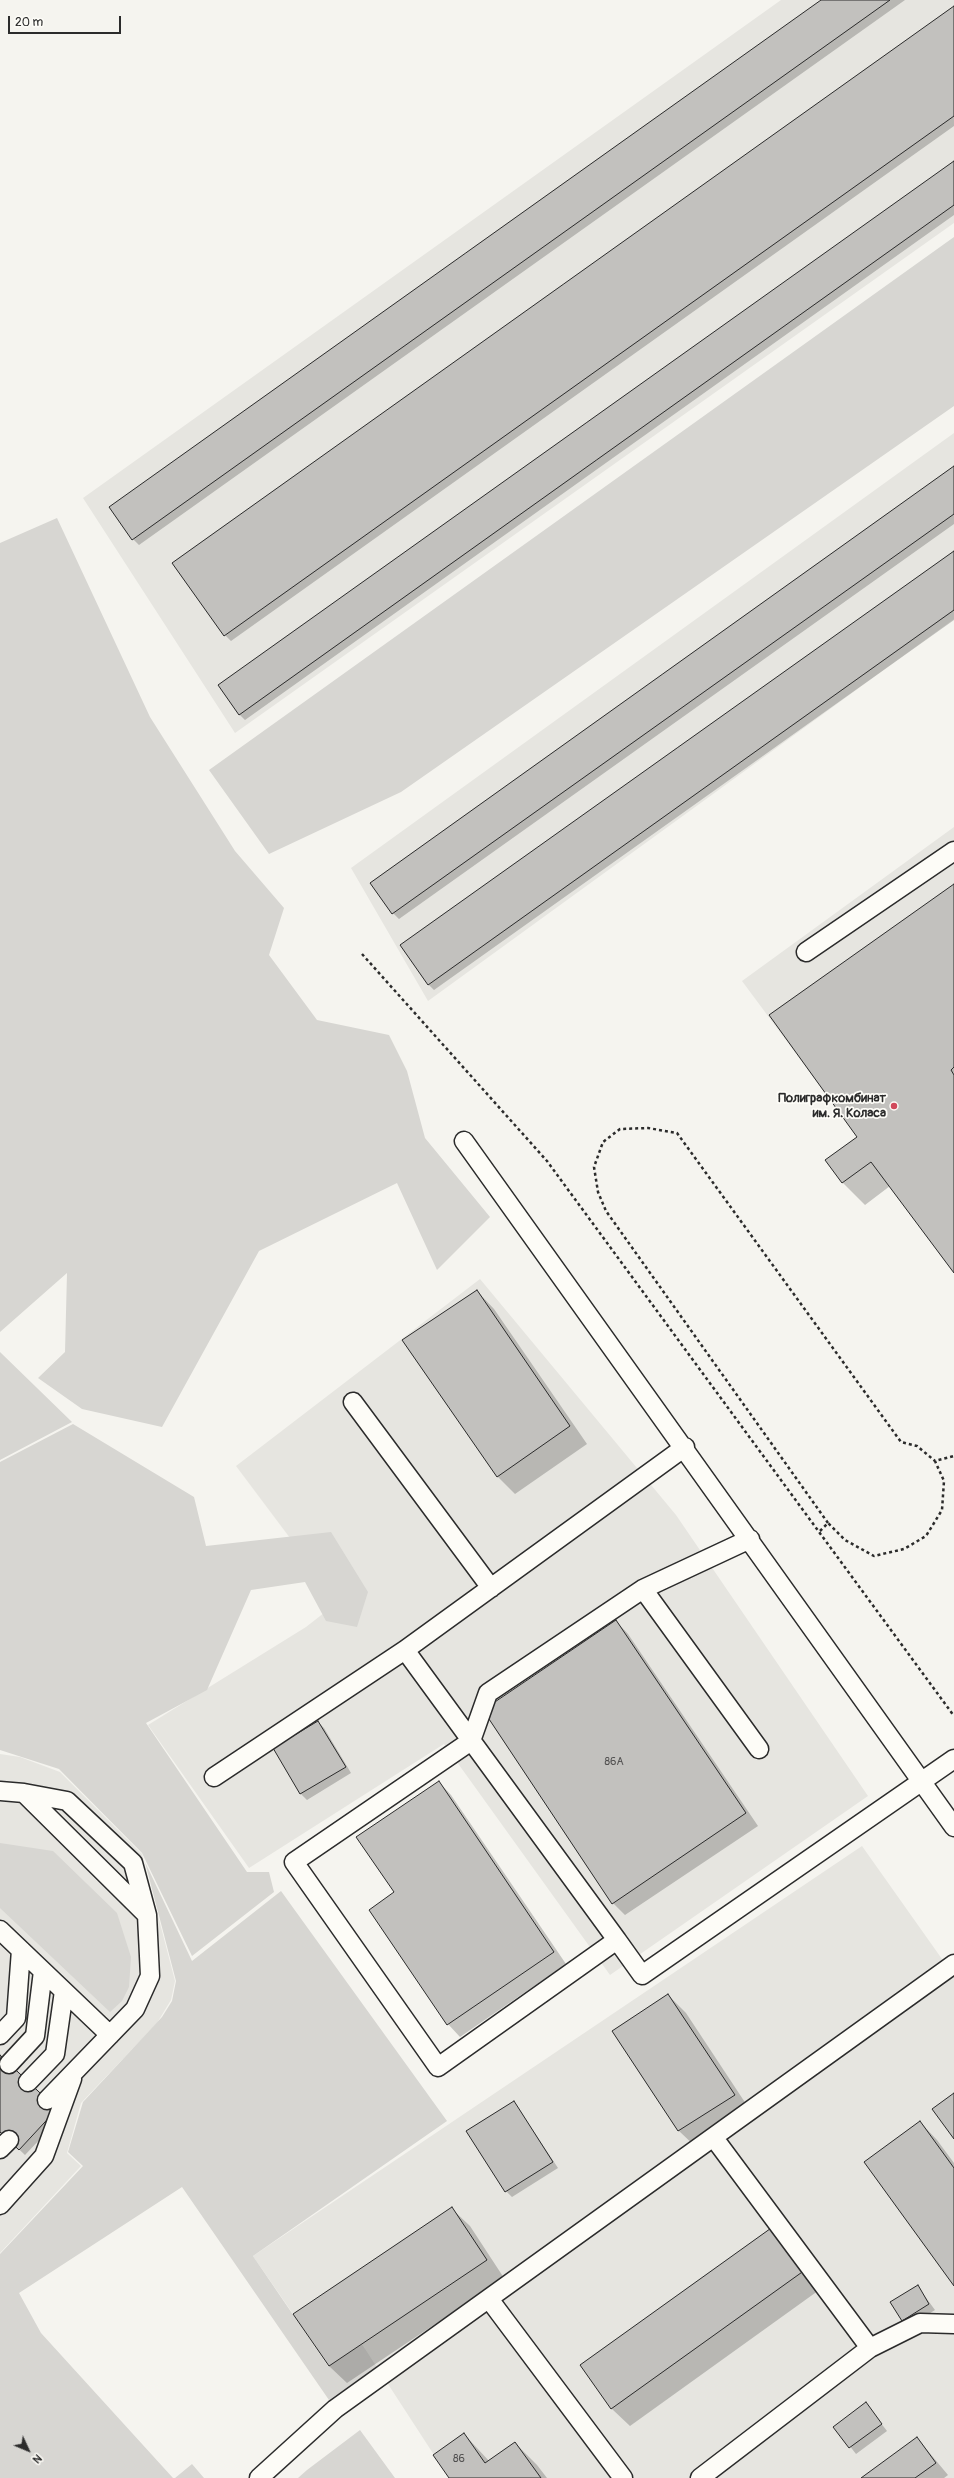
<!DOCTYPE html>
<html>
<head>
<meta charset="utf-8">
<style>
	body { margin:0 }
	#map { position:relative; width:954px; height:2478px; overflow:hidden; background:#f5f4ef; font-family:Pangolin,sans-serif }
	canvas { display:block }
	.north { position:absolute; left:8px; top:2430px; width:40px; height:40px; -webkit-text-stroke:3px #fdfcf7; paint-order:stroke; rotate:134deg; font-size:11px; font-weight:700; line-height:16px; text-align:center; color:#2b2b2b }
	.north::after { content:''; display:block; margin:auto; width:14px; height:18px; background:#2b2b2b; clip-path:polygon(50% 0,100% 100%,50% 72%,0 100%) }
	.scale { position:absolute; left:8px; top:16px; width:113px; height:18px; box-sizing:border-box; border:2px solid #2b2b2b; border-top:0; padding-left:5px; font-size:12px; line-height:14px; white-space:nowrap; color:#2b2b2b; -webkit-text-stroke:3px #fdfcf7; paint-order:stroke }
</style>
</head>
<body>
<div id="map">
<canvas width="954" height="2478"></canvas>
<div class="north">N</div>
<div class="scale">20 m</div>
</div>
<script>
const ctx = document.querySelector('canvas').getContext('2d');
ctx.lineJoin = 'round';
function paint(path, color) { ctx.fillStyle = color; ctx.fill(path, 'evenodd'); }
const toPath = rows => new Path2D(rows.map(r => 'M' + r).join(''));
function stroke(path, color, width, dash) { ctx.strokeStyle = color; ctx.lineWidth = width; ctx.lineCap = dash ? 'butt' : 'round'; ctx.setLineDash(dash || []); ctx.stroke(path); }
function label(font, color, halo, rows, align = 'center') {
  ctx.font = font + ' Pangolin,sans-serif'; ctx.lineWidth = 3.5; ctx.setLineDash([]); ctx.textBaseline = 'middle'; ctx.strokeStyle = halo; ctx.fillStyle = color; for (const [text, x, y, turn = 0] of rows) {
    ctx.save(); ctx.translate(x, y); ctx.rotate((+turn || 0) * Math.PI / 180); ctx.textAlign = isNaN(turn) ? turn : align; if (halo) ctx.strokeText(text, 0, 0); ctx.fillText(text, 0, 0); ctx.restore();
  }
}
const built = toPath([
	[781,0,954,0,954,223,235,733,83,498],
	[954,433,954,619,428,1001,351,868],
	[954,827,954,1273,871,1162,842,1183,825,1160,857,1136,742,981],
	[480,1279,676,1515,868,1796,610,1975,444,1744,249,1868,148,1725,306,1627,338,1602,236,1466],
	[0,1754,20,1757,60,1772,142,1854,175,1981,171,2000,157,2023,81,2103,67,2153,81,2166,0,2253],
	[862,1846,954,1976,954,2478,449,2478,362,2344,329,2366,253,2256]
]);
const green = toPath([
	[954,237,954,406,401,792,269,854,209,770],
	[57,518,150,717,235,851,284,908,269,955,317,1020,389,1035,407,1071,425,1138,490,1217,437,1270,397,1183,259,1251,162,1427,82,1409,38,1378,65,1352,67,1273,0,1332,0,543],
	[0,1352,72,1422,0,1460],
	[73,1424,194,1497,206,1546,331,1532,368,1592,357,1627,326,1621,305,1582,251,1590,207,1690,146,1723,247,1872,269,1872,274,1892,192,1956,142,1853,59,1769,0,1750,0,1462],
	[0,1843,53,1851,117,1913,131,1957,129,1987,122,2001,110,2012,0,1908],
	[145,1862,192,1961,281,1891,447,2121,253,2256,328,2366,362,2344,377,2367,329,2400,182,2187,19,2293,41,2333,173,2478,0,2478,0,2254,83,2166,68,2152,83,2102,162,2017,172,2001,176,1981],
	[360,2430,395,2478,298,2478,307,2470],
	[192,2464,204,2478,175,2478]
]);
const shadow = toPath([
	[823,0,905,0,139,545,133,539],
	[954,8,954,126,231,641,225,635,173,563],
	[954,162,954,215,245,720,239,714],
	[954,468,954,524,399,919,393,913,371,883],
	[954,552,954,620,434,990,428,984],
	[954,885,954,1272,890,1186,865,1205,843,1183,826,1160,858,1137],
	[477,1291,494,1309,587,1444,515,1494,497,1476],
	[616,1621,628,1634,758,1826,625,1915,613,1903],
	[318,1722,324,1728,351,1773,307,1800,301,1794],
	[439,1782,451,1795,566,1964,460,2037,448,2024,395,1893],
	[668,1995,686,2013,752,2113,697,2148,679,2131,614,2031],
	[0,2056,62,2116,25,2155,0,2131],
	[514,2102,558,2168,512,2197,506,2191],
	[920,2122,937,2140,954,2163,954,2284],
	[452,2209,470,2226,504,2278,347,2383,329,2366,294,2314],
	[773,2227,822,2288,630,2426,612,2409,581,2365],
	[918,2287,935,2310,909,2326,903,2320],
	[866,2404,887,2431,856,2454,835,2427],
	[464,2434,489,2461,515,2443,537,2465,547,2478,450,2478],
	[917,2438,948,2475,944,2478,863,2478]
]);
const building = toPath([
	[821,0,890,0,132,540,109,507,821,0],
	[954,6,954,116,224,636,172,563,954,6],
	[954,161,954,205,239,715,218,685,954,161],
	[954,466,954,514,392,914,370,883,954,466],
	[954,551,954,610,428,985,400,945,954,551],
	[954,884,954,1067,951,1070,954,1075,954,1273,871,1162,842,1183,825,1160,857,1137,769,1015,954,884],
	[477,1290,570,1426,497,1477,402,1340,477,1290],
	[616,1620,746,1813,612,1904,483,1710,616,1620],
	[318,1721,346,1767,300,1794,273,1748,318,1721],
	[439,1781,554,1952,447,2025,369,1910,394,1892,356,1837,439,1781],
	[668,1994,735,2095,678,2131,612,2031,668,1994],
	[0,2055,57,2109,19,2150,0,2132,0,2055],
	[954,2093,954,2139,932,2109,954,2093],
	[514,2101,553,2162,505,2192,466,2131,514,2101],
	[920,2121,954,2168,954,2286,864,2162,920,2121],
	[452,2207,487,2260,329,2366,293,2314,452,2207],
	[774,2226,805,2270,611,2409,580,2365,774,2226],
	[918,2285,929,2304,902,2321,890,2302,918,2285],
	[866,2402,882,2424,849,2448,833,2427,866,2402],
	[464,2433,485,2463,515,2442,541,2478,449,2478,433,2455,464,2433],
	[917,2437,936,2463,915,2478,861,2478,917,2437]
]);
const path = toPath([
	[362,954,547,1161,954,1716],
	[828,1523,606,1211,598,1192,594,1167,603,1142,620,1129,648,1128,677,1133,901,1442,917,1446,935,1461],
	[820,1531,828,1523,845,1540,874,1556,904,1549,926,1536,942,1510,944,1481,935,1461,954,1456]
]);
const service = toPath([
	[806,952,954,851],
	[464,1141,954,1827],
	[353,1402,491,1588],
	[750,1539,643,1589,488,1693,471,1741,294,1862,438,2067,617,1940,642,1975,954,1759],
	[643,1589,759,1749],
	[405,1650,617,1940],
	[214,1777,405,1650,685,1447],
	[0,1791,24,1793,67,1801,133,1863,147,1915,150,1976,135,2009,47,2100],
	[24,1793,146,1914],
	[0,1930,110,2035],
	[0,2035,16,2018,21,1950],
	[9,2064,35,2036,43,1971],
	[28,2082,55,2054,64,1991],
	[714,2138,870,2348],
	[0,2149,9,2140],
	[0,2205,44,2156,72,2079],
	[489,2299,623,2478],
	[259,2478,335,2409,954,1964],
	[700,2478,870,2348,920,2323,954,2324]
]);
const markers = [
	[894,1106,4,"#d1495b"]
];
const numberNames = [
	["86А",614,1762],
	["86",459,2459]
];
const poiNames = [
	["Полиграфкомбинат",886,1099],
	["им. Я. Коласа",886,1114]
];
paint(built, '#e6e5e0');
paint(green, '#d7d6d2');
paint(shadow, '#0003');
paint(building, '#c2c1be');
stroke(building, '#2b2b2b', 1);
stroke(service, '#2b2b2b', 21);
stroke(path, '#2b2b2b', 2.5, [3, 3]);
stroke(service, '#fdfcf7', 18);
for (const [x, y, r, color] of markers) { const dot = new Path2D(); dot.arc(x, y, r, 0, 2 * Math.PI); ctx.fillStyle = color; ctx.fill(dot); stroke(dot, '#fdfcf7', 1.5); }
label('11px', '#515050', null, numberNames);
label('bold 13px', '#2b2b2b', '#fdfcf7', poiNames, 'right');
</script>
</body>
</html>
